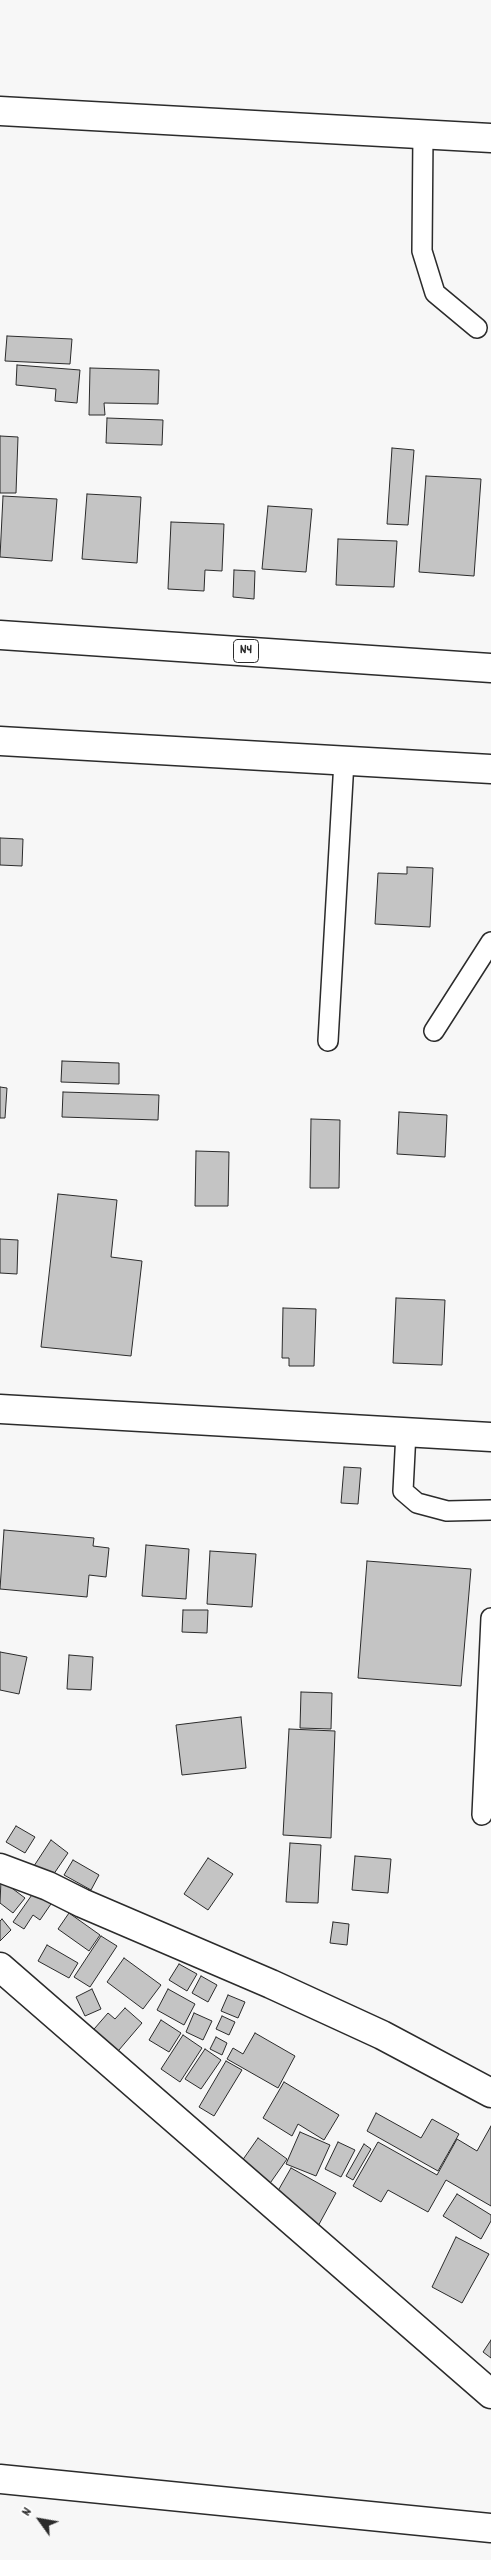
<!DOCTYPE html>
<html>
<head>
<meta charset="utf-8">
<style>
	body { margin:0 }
	#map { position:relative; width:491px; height:2560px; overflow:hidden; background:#f7f7f7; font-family:Dekko,sans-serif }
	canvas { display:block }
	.north { position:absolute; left:15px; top:2495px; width:50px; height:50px; -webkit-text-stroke:4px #fff; paint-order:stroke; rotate:302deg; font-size:14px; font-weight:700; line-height:20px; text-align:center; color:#2b2b2b }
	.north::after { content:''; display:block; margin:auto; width:18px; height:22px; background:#2b2b2b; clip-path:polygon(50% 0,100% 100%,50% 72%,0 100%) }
</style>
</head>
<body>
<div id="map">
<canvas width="491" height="2560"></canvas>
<div class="north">N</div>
</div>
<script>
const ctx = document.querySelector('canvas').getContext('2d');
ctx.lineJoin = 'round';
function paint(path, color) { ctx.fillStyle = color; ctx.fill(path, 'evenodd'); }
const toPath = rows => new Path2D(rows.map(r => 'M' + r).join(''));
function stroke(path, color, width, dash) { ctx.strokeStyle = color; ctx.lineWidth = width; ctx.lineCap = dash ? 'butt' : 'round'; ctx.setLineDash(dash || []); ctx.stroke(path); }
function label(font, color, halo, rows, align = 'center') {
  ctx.font = font + ' Dekko,sans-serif'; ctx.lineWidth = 4; ctx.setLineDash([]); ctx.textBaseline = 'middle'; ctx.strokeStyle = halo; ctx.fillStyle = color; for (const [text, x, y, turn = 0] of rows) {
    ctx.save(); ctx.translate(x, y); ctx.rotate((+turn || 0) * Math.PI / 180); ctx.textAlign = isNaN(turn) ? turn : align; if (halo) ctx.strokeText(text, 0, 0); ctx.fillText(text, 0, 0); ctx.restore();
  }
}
const building = toPath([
	[7,336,72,339,70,364,5,361,7,336],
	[17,365,80,370,77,403,55,401,56,389,16,385,17,365],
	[90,368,159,370,158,404,104,403,105,415,89,415,90,368],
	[107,418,163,420,162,445,106,443,107,418],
	[0,436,18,437,16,493,0,493,0,436],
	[392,448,414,450,408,525,387,524,392,448],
	[426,476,481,479,474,576,419,572,426,476],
	[87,494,141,497,137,563,82,559,87,494],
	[3,496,57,499,52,561,0,557,3,496],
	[268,506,312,509,306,572,262,569,268,506],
	[171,522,224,524,222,571,205,570,204,591,168,589,171,522],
	[338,539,397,541,394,587,336,585,338,539],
	[234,570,255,571,254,599,233,597,234,570],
	[0,838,23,839,22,866,0,865,0,838],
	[407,867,433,868,430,927,375,924,378,873,407,874,407,867],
	[62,1061,119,1063,119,1084,61,1082,62,1061],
	[0,1087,7,1088,5,1118,0,1118,0,1087],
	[63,1092,159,1095,158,1120,62,1117,63,1092],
	[399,1112,447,1115,445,1157,397,1154,399,1112],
	[311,1119,340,1120,339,1188,310,1188,311,1119],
	[196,1151,229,1152,228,1206,195,1206,196,1151],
	[58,1194,117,1200,111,1257,142,1261,131,1356,41,1347,58,1194],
	[0,1239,18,1240,17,1274,0,1273,0,1239],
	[396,1298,445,1300,442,1365,393,1363,396,1298],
	[283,1308,316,1309,314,1366,289,1366,289,1358,282,1358,283,1308],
	[344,1467,361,1468,358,1504,341,1503,344,1467],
	[4,1530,94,1538,93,1546,109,1548,106,1577,89,1575,87,1597,0,1589,4,1530],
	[146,1545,189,1549,186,1599,142,1596,146,1545],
	[210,1551,256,1554,252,1607,207,1604,210,1551],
	[367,1561,471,1569,461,1686,358,1678,367,1561],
	[183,1610,208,1610,207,1633,182,1632,183,1610],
	[0,1652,27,1657,19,1694,0,1690,0,1652],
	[69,1655,93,1657,91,1690,67,1689,69,1655],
	[301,1692,332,1693,331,1729,300,1728,301,1692],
	[241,1717,246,1768,182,1775,176,1725,241,1717],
	[289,1729,335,1731,331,1838,283,1835,289,1729],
	[16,1826,35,1837,25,1853,6,1842,16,1826],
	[51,1840,68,1853,49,1881,32,1869,51,1840],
	[290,1843,321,1845,318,1903,286,1902,290,1843],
	[355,1856,391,1859,388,1893,352,1890,355,1856],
	[208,1858,233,1874,208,1910,184,1894,208,1858],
	[73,1860,99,1875,91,1890,64,1875,73,1860],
	[1,1880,25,1898,13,1913,0,1903,1,1880],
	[36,1889,53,1901,40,1920,33,1915,24,1929,13,1922,36,1889],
	[69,1913,100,1935,89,1951,58,1929,69,1913],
	[2,1919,11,1930,0,1941,0,1921,2,1919],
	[333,1922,349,1924,347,1945,330,1943,333,1922],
	[101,1936,117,1946,90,1987,74,1977,101,1936],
	[47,1945,78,1963,69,1978,38,1961,47,1945],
	[124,1958,161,1985,143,2009,107,1982,124,1958],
	[179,1964,197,1974,187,1991,169,1980,179,1964],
	[201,1976,217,1985,208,2002,192,1993,201,1976],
	[92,1989,101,2009,85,2016,76,1997,92,1989],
	[168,1989,195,2004,184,2025,157,2010,168,1989],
	[228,1995,245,2002,238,2018,221,2011,228,1995],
	[125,2008,142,2023,113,2057,88,2036,108,2013,115,2019,125,2008],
	[194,2013,212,2021,203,2040,186,2032,194,2013],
	[222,2016,235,2022,229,2035,216,2029,222,2016],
	[161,2020,181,2033,169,2052,149,2040,161,2020],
	[255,2033,295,2056,278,2088,227,2059,233,2048,243,2054,255,2033],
	[183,2035,202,2048,180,2082,161,2069,183,2035],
	[216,2037,227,2043,222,2055,210,2049,216,2037],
	[205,2049,221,2060,201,2089,185,2079,205,2049],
	[226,2061,242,2070,214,2116,199,2107,226,2061],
	[284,2082,339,2115,324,2140,298,2124,292,2136,263,2118,284,2082],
	[376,2113,421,2138,432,2119,459,2134,438,2171,367,2131,376,2113],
	[491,2126,491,2206,446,2180,428,2212,388,2190,381,2202,353,2186,378,2142,437,2175,457,2139,477,2151,491,2126],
	[300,2132,330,2145,316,2176,286,2164,300,2132],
	[258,2138,287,2159,266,2189,237,2168,258,2138],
	[338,2142,355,2150,341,2177,325,2169,338,2142],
	[364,2144,371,2149,353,2180,346,2176,364,2144],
	[291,2168,336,2193,317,2228,271,2203,291,2168],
	[457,2194,491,2215,491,2221,481,2239,443,2216,457,2194],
	[456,2237,489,2254,462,2303,432,2287,456,2237],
	[491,2340,491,2358,483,2352,491,2340]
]);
const lane = toPath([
	[423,134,422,251,435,293,477,328],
	[434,1031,491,942],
	[328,1041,344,761],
	[406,1432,403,1491,417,1503,447,1511,491,1510],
	[482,1815,491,1618]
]);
const street = toPath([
	[0,111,491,138],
	[0,1409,491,1437],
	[0,1868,48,1886,82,1903,271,1984,382,2035,491,2093],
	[0,1967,491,2394],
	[0,2479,491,2528]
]);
const highway = toPath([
	[0,635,491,668],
	[0,741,491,769]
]);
const shields = [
	[246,651,25]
];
const shieldNames = [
	["N4",246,651]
];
paint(building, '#c4c4c4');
stroke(building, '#2b2b2b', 1);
stroke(lane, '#2b2b2b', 22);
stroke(street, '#2b2b2b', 31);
stroke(highway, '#2b2b2b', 31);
stroke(lane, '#fff', 19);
stroke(street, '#fff', 28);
stroke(highway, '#fff', 28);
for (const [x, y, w] of shields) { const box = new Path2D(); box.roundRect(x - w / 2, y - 11.5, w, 23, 4); ctx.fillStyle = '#fff'; ctx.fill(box); stroke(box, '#2b2b2b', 1); }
label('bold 14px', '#2b2b2b', null, shieldNames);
</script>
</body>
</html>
